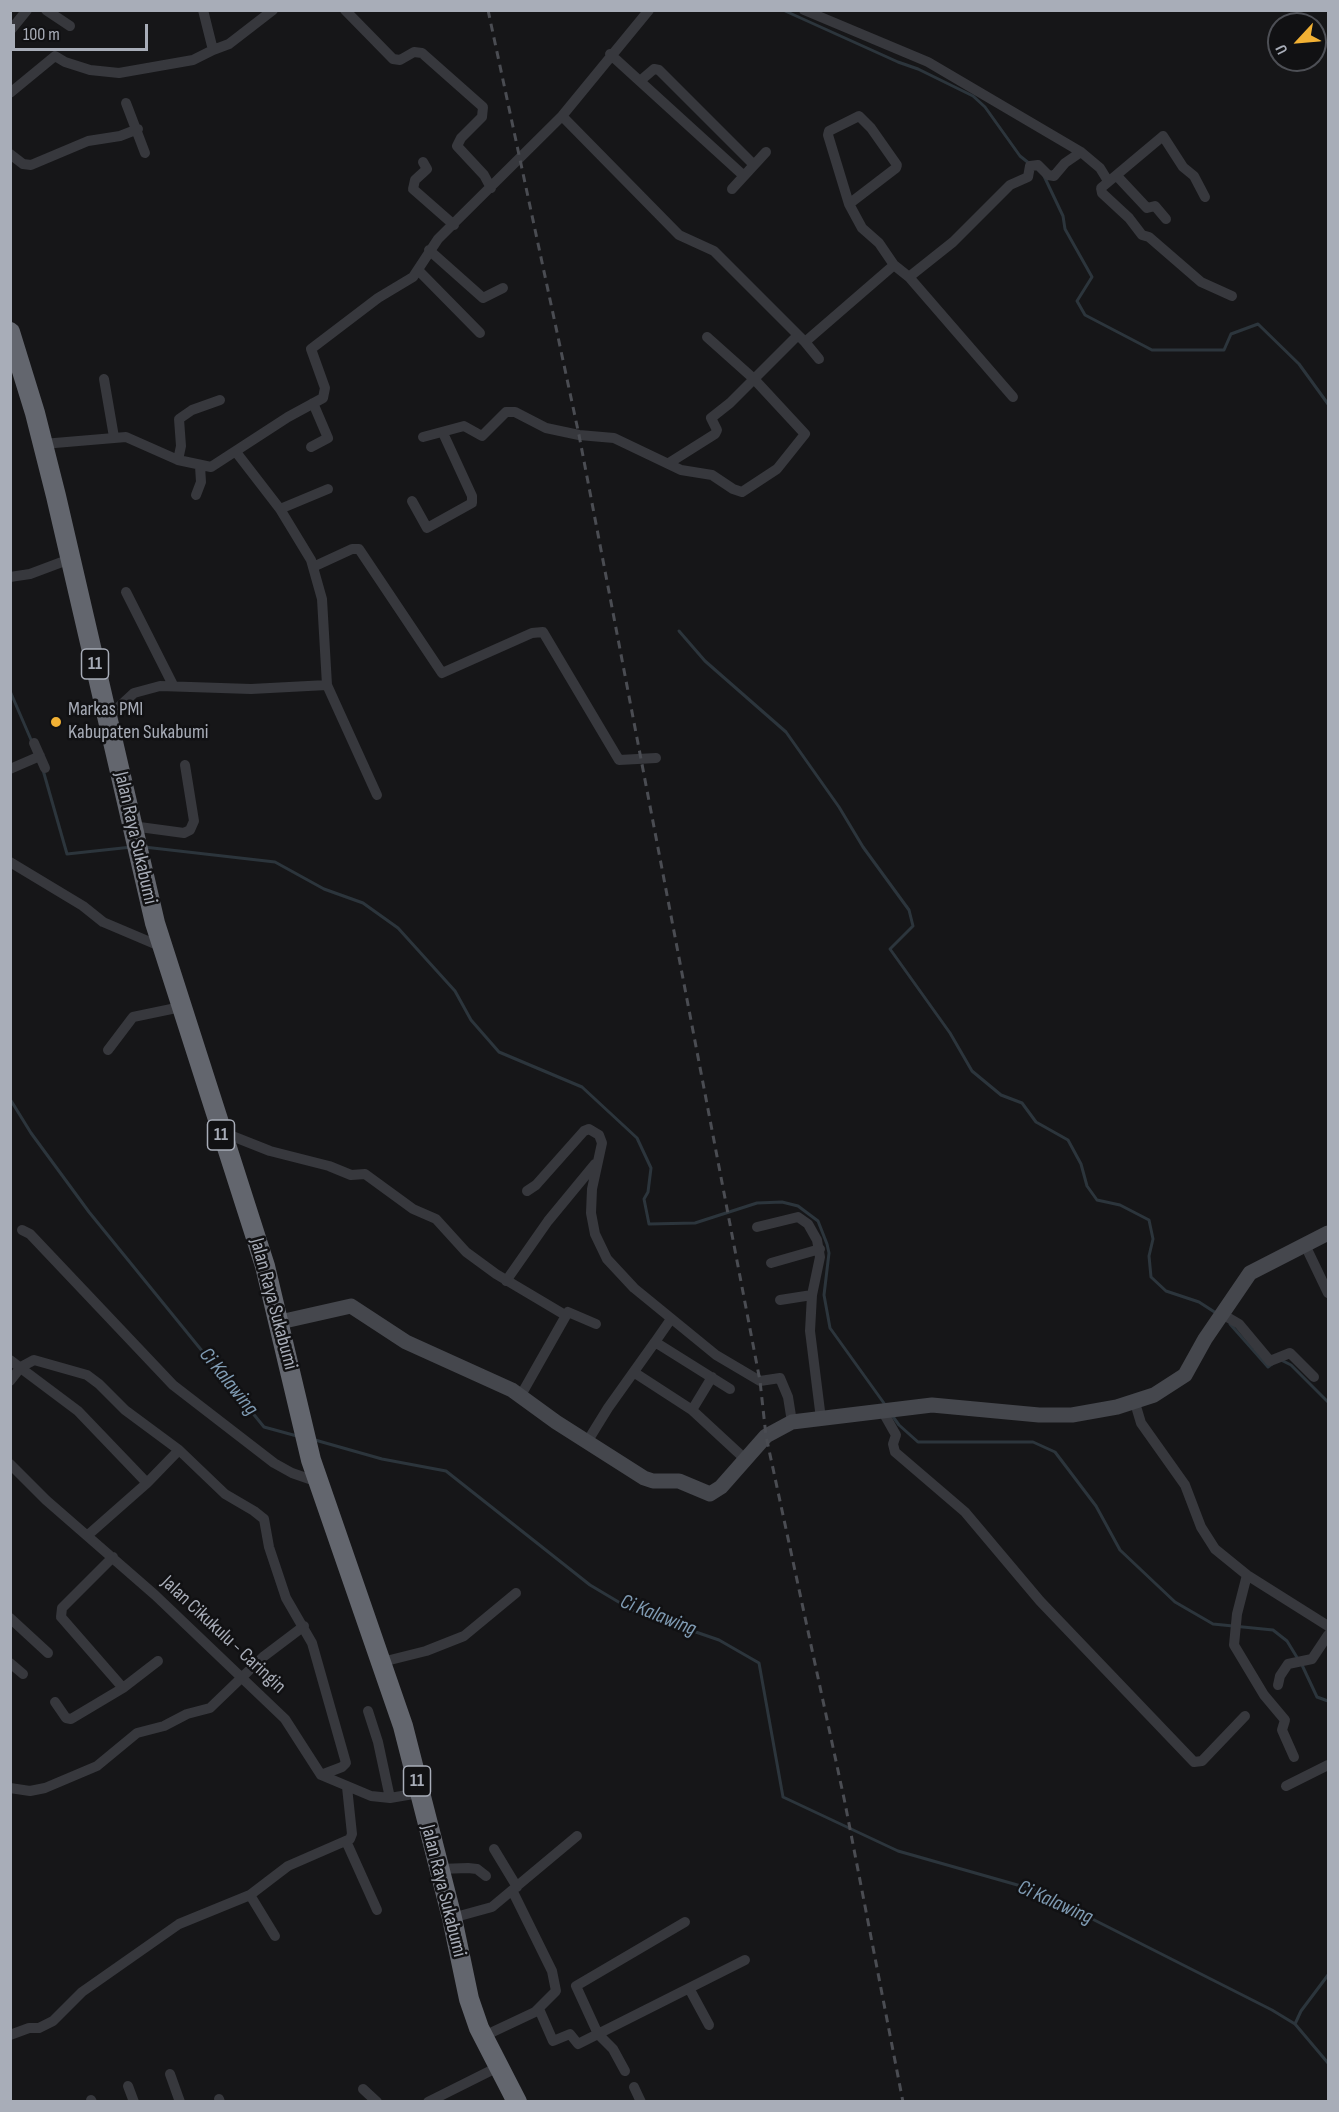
<!DOCTYPE html>
<html>
<head>
<meta charset="utf-8">
<style>
	body { margin:0 }
	#map { position:relative; width:1339px; height:2112px; overflow:hidden; background:#161618; font-family:"Sofia Sans Condensed",sans-serif }
	canvas { display:block }
	.frame { position:absolute; inset:0; border:12px solid #a8adb8; pointer-events:none }
	.north { position:absolute; left:1267px; top:12px; width:60px; height:60px; box-sizing:border-box; background:#111113; border:2px solid #4d4f55; border-radius:50%; rotate:244deg; font-size:16px; font-weight:700; line-height:24px; text-align:center; color:#a8adb8 }
	.north::after { content:''; display:block; margin:auto; width:21px; height:27px; background:#f2b134; clip-path:polygon(50% 0,100% 100%,50% 72%,0 100%) }
	.scale { position:absolute; left:12px; top:24px; width:136px; height:27px; box-sizing:border-box; border:3px solid #a8adb8; border-top:0; padding-left:8px; font-size:18px; line-height:21px; white-space:nowrap; color:#a8adb8; -webkit-text-stroke:4px #111113; paint-order:stroke }
</style>
</head>
<body>
<div id="map">
<canvas width="1339" height="2112"></canvas>
<div class="frame"></div>
<div class="north">U</div>
<div class="scale">100 m</div>
</div>
<script>
const ctx = document.querySelector('canvas').getContext('2d');
ctx.lineJoin = 'round';
const toPath = rows => new Path2D(rows.map(r => 'M' + r).join(''));
function stroke(path, color, width, dash) { ctx.strokeStyle = color; ctx.lineWidth = width; ctx.lineCap = dash ? 'butt' : 'round'; ctx.setLineDash(dash || []); ctx.stroke(path); }
function label(font, color, halo, rows, align = 'center') {
  ctx.font = font + ' "Sofia Sans Condensed",sans-serif'; ctx.lineWidth = 5; ctx.setLineDash([]); ctx.textBaseline = 'middle'; ctx.strokeStyle = halo; ctx.fillStyle = color; for (const [text, x, y, turn = 0] of rows) {
    ctx.save(); ctx.translate(x, y); ctx.rotate((+turn || 0) * Math.PI / 180); ctx.textAlign = isNaN(turn) ? turn : align; if (halo) ctx.strokeText(text, 0, 0); ctx.fillText(text, 0, 0); ctx.restore();
  }
}
const stream = toPath([
	[783,10,898,62,918,69,973,96,985,107,1020,156,1030,164],
	[1044,176,1063,216,1065,229,1092,277,1077,301,1085,315,1152,350,1224,350,1231,334,1258,324,1299,364,1328,404],
	[679,631,705,661,786,732,839,807,863,847,909,910,913,926,890,949,950,1033,972,1071,1001,1095,1022,1103,1036,1122,1068,1140,1081,1164,1087,1186,1097,1200,1120,1205,1149,1220,1153,1239,1149,1256,1151,1277,1166,1291,1199,1302,1216,1313],
	[10,691,32,742],
	[43,770,67,854,132,847],
	[144,847,275,862,324,889,363,903,398,928,455,991,471,1020,499,1052,582,1087,637,1138,651,1168,648,1192,644,1199,649,1224,695,1223,757,1203,782,1202,798,1206,818,1221,827,1244,829,1253,824,1295,830,1328,886,1406],
	[10,1099,31,1133,89,1212,264,1427,297,1436],
	[1230,1324,1268,1367,1272,1364],
	[1281,1360,1291,1365,1328,1402],
	[891,1414,899,1425,918,1442,1033,1442,1055,1452,1096,1506,1120,1550,1175,1602,1213,1624,1273,1630,1287,1641,1298,1659],
	[315,1440,382,1459,446,1471,590,1585,632,1610,719,1640,759,1663,783,1797,898,1851,1035,1890,1272,2010,1295,2024,1328,2063],
	[1302,1665,1317,1697,1328,1701],
	[1295,2024,1301,2011,1328,1975]
]);
const street = toPath([
	[46,10,70,26],
	[203,10,213,50,229,44,273,10],
	[345,10,393,59,400,60,414,52,422,53,483,107,482,117,461,138,457,146,484,175,491,188],
	[804,10,928,62,1081,152,1100,168,1108,181],
	[10,31,27,10],
	[610,54,744,176],
	[640,81,654,69,659,70,754,165],
	[10,93,55,56,65,62,90,70,119,73,193,60,213,50],
	[126,103,145,153],
	[562,116,679,235,714,251,805,342,894,265,909,277,1013,397],
	[10,154,23,164,31,165,88,141,120,136,138,129],
	[423,162,427,169,415,180,413,189,454,225],
	[1117,176,1147,208,1155,206,1166,219],
	[732,189,766,152],
	[1205,197,1194,176,1183,167,1163,136,1101,188,1102,193,1129,218,1142,235,1149,237,1201,282,1232,296],
	[849,204,896,168,897,165,871,128,859,116,829,131,828,135,849,204,862,228,879,243,894,265],
	[429,250,483,298,503,288],
	[418,270,480,333],
	[909,277,953,242,1010,185,1028,177,1030,166,1038,165,1048,175,1054,176,1065,163,1081,152],
	[805,342,819,359],
	[104,379,114,437],
	[423,437,464,426,482,436,506,412,515,412,546,428,579,435,614,438,681,470,712,475,733,489,742,492,777,469,805,434,754,379,707,337],
	[43,444,126,437,178,460,211,467,288,417,323,398,325,388,311,349,378,298,413,277,438,239,562,116,649,10],
	[311,447,328,438,313,403],
	[236,452,280,509,311,560,322,599,327,685,377,795],
	[178,460,181,446,179,419,192,410,220,400],
	[669,463,715,434,717,430,711,418,730,403,798,335],
	[196,495,201,482,200,466],
	[412,501,427,528,472,503,472,496,443,433],
	[280,509,328,489],
	[313,567,352,549,359,549,442,673,532,633,543,632,619,760,656,758],
	[10,577,30,574,70,559],
	[126,592,173,685],
	[107,718,134,693,160,686,251,689,327,685],
	[34,743,45,768],
	[10,769,40,756],
	[132,826,184,833,190,830,194,821,185,765],
	[10,862,83,906,103,922,162,947],
	[108,1050,133,1017,181,1007],
	[222,1132,270,1151,329,1166,351,1175,365,1174,413,1209,436,1219,466,1252,496,1274,565,1315],
	[527,1191,536,1185,584,1131,589,1129,599,1135,602,1143,592,1189,591,1213,595,1234,607,1259,634,1288,716,1355,760,1381,780,1378,788,1397,792,1422],
	[757,1227,798,1217,808,1224,817,1240,820,1257,812,1295,810,1331,821,1419],
	[22,1230,30,1234,173,1385,274,1463,292,1473,318,1482],
	[1305,1245,1328,1293],
	[771,1263,820,1249],
	[506,1281,548,1221,595,1164],
	[780,1300,812,1295],
	[1222,1314,1239,1324,1270,1361,1290,1353,1314,1377],
	[655,1342,671,1319],
	[10,1360,78,1411,147,1483,88,1535],
	[635,1373,692,1410,712,1377],
	[10,1381,21,1367,34,1360,87,1375,99,1384,125,1410,179,1450,225,1494,254,1511,264,1519,269,1547,286,1598,312,1643,346,1763,342,1767,321,1775],
	[521,1395,568,1312,596,1324],
	[1135,1403,1141,1423,1185,1485,1201,1527,1215,1549,1247,1575,1328,1626],
	[692,1410,745,1459],
	[883,1412,896,1435,893,1444,895,1452,965,1512,1040,1601,1194,1762,1202,1761,1245,1716],
	[587,1442,608,1408,655,1342,730,1389],
	[10,1464,46,1500,155,1595,285,1719,321,1775,371,1796,390,1798,419,1793],
	[147,1483,179,1450],
	[113,1557,62,1608,61,1617,123,1688,158,1661],
	[1247,1575,1237,1614,1234,1645,1264,1695,1285,1720,1282,1730,1294,1757],
	[10,1618,48,1653],
	[382,1662,426,1651,464,1636,516,1593],
	[10,1663,23,1674],
	[1278,1685,1280,1676,1288,1664,1312,1659,1328,1635],
	[55,1702,66,1718,71,1719,123,1688],
	[368,1711,378,1742,390,1798],
	[1286,1786,1328,1765],
	[10,1788,30,1791,45,1788,97,1766,137,1733,164,1726,187,1714,210,1708,263,1657,304,1626],
	[346,1841,377,1910],
	[494,1849,517,1887],
	[439,1869,468,1868,477,1869,486,1876],
	[250,1895,275,1936],
	[452,1918,492,1907,577,1836],
	[690,1990,709,2025],
	[539,2009,553,2041,570,2034,578,2044,745,1960],
	[10,2035,29,2028,39,2028,53,2021,82,1992,179,1924,250,1895,288,1866,350,1839,352,1834,347,1787],
	[484,2036,535,2012,556,1991,552,1971,513,1892],
	[625,2071,613,2049,598,2034,576,1986,685,1922],
	[170,2074,180,2102],
	[128,2086,134,2102],
	[634,2087,641,2102],
	[363,2089,377,2102],
	[219,2099,220,2102],
	[91,2100,92,2102],
	[428,2102,498,2067]
]);
const secondary = toPath([
	[280,1322,351,1306,406,1342,512,1390,556,1422,644,1478,653,1481,679,1481,710,1494,721,1487,766,1436,792,1422,932,1405,1039,1415,1072,1415,1117,1407,1154,1395,1185,1375,1205,1339,1250,1273,1328,1233]
]);
const highway = toPath([
	[10,332,35,413,56,496,155,923,265,1266,311,1460,403,1726,452,1918,469,1999,479,2028,517,2102]
]);
const rail = toPath([
	[488,10,579,435,760,1381,766,1436,845,1803,903,2102]
]);
const markers = [
	[56,722,6,"#f2b134"]
];
const shields = [
	[95,664,27],
	[221,1135,27],
	[417,1781,27]
];
const shieldNames = [
	["11",95,664],
	["11",221,1135],
	["11",417,1781]
];
const poiNames = [
	["Markas PMI",68,710],
	["Kabupaten Sukabumi",68,733]
];
const streetNames = [
	["Jalan Raya Sukabumi",135,838,77],
	["Jalan Raya Sukabumi",273,1304,75],
	["Jalan Cikukulu - Caringin",223,1635,43],
	["Jalan Raya Sukabumi",443,1891,76]
];
const waterNames = [
	["Ci Kalawing",228,1382,51],
	["Ci Kalawing",658,1616,22],
	["Ci Kalawing",1055,1903,24]
];
stroke(stream, '#2c353c', 3);
stroke(street, '#37383d', 10);
stroke(secondary, '#45474d', 15);
stroke(highway, '#63666e', 20);
stroke(rail, '#4a4c52', 3, [8, 6]);
for (const [x, y, r, color] of markers) { const dot = new Path2D(); dot.arc(x, y, r, 0, 2 * Math.PI); ctx.fillStyle = color; ctx.fill(dot); stroke(dot, '#111113', 2); }
for (const [x, y, w] of shields) { const box = new Path2D(); box.roundRect(x - w / 2, y - 15, w, 30, 4.5); ctx.fillStyle = '#111113'; ctx.fill(box); stroke(box, '#a8adb8', 1.5); }
label('bold 18px', '#a8adb8', null, shieldNames);
label('20px', '#a8adb8', '#111113', poiNames, 'left');
label('20px', '#a8adb8', '#111113', streetNames);
label('italic 21px', '#7f9bb3', '#111113', waterNames);
</script>
</body>
</html>
